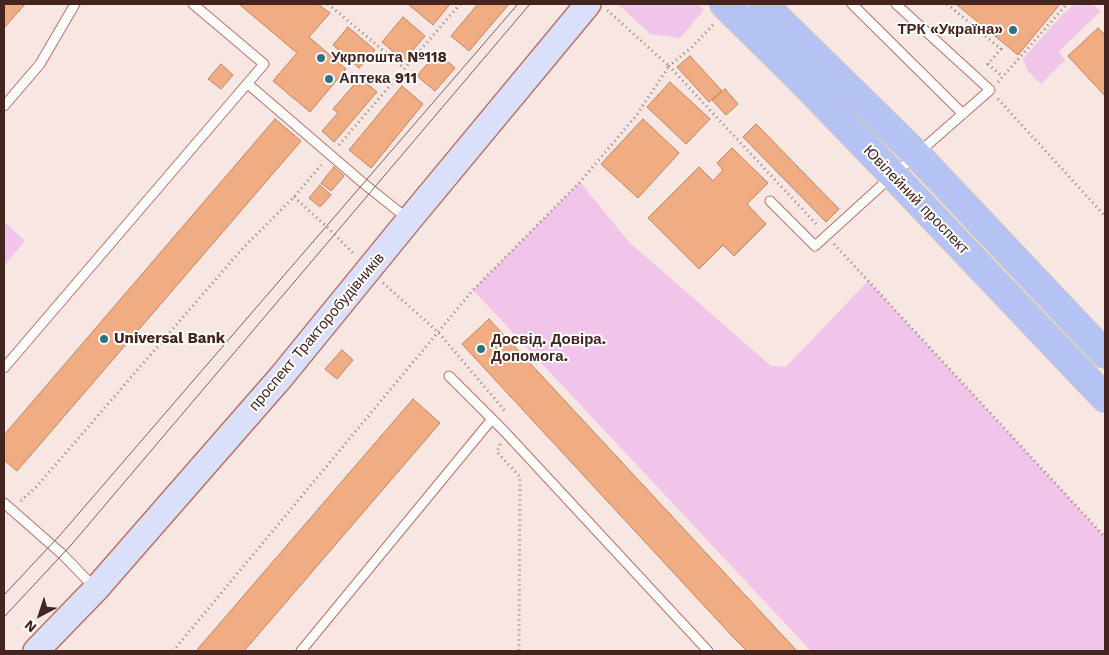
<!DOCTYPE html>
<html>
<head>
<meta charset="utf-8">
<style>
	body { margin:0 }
	#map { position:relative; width:1109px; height:655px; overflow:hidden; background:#f7e6e2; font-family:"Work Sans",sans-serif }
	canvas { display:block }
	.frame { position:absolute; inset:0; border:5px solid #43241e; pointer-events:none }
	.north { position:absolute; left:15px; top:590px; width:50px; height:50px; -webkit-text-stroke:4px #fff; paint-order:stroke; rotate:220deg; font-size:14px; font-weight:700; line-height:20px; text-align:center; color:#43241e }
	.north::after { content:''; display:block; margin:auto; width:18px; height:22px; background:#43241e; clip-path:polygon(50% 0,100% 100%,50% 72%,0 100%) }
</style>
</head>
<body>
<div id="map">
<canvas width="1109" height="655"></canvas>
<div class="frame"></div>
<div class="north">N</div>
</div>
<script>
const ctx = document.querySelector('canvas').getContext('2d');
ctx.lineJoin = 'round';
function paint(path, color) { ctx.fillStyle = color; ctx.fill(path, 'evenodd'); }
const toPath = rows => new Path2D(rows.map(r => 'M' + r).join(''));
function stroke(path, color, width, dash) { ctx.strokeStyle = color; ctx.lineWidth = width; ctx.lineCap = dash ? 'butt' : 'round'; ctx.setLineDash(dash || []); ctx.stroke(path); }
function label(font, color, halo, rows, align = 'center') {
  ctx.font = font + ' "Work Sans",sans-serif'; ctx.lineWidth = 4; ctx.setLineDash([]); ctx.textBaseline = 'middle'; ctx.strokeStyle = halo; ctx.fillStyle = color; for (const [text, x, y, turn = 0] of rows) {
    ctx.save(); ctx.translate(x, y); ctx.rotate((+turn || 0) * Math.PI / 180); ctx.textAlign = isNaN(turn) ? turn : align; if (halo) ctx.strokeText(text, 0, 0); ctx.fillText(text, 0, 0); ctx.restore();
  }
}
const green = toPath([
	[618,4,698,4,704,10,680,38,650,34],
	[1079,4,1093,5,1101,11,1059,51,1065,60,1041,84,1028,71,1023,59,1060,17,1072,6],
	[580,182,629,242,771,366,786,367,868,281,1105,537,1105,651,811,651,473,290],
	[4,222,25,241,4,266]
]);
const building = toPath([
	[4,4,25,4,4,28,4,4],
	[239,4,318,4,330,13,309,37,346,69,310,112,273,81,297,53,239,4],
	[408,4,450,4,433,25,408,4],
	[478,4,509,4,469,51,451,36,478,4],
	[956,4,1060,4,1018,55,956,4],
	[403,17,425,36,404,61,382,42,403,17],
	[348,27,375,50,359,68,333,45,348,27],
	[1098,28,1105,35,1105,96,1068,56,1098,28],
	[434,50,455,68,435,91,417,76,428,63,425,60,434,50],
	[690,56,722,91,709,102,677,67,690,56],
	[221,64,233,75,221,89,208,79,221,64],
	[360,78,377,92,334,142,322,131,338,113,333,109,360,78],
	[670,82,710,119,686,144,647,107,670,82],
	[402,86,423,104,371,168,349,150,402,86],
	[725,89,738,104,726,115,712,100,725,89],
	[275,119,301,141,17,471,4,460,4,435,275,119],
	[643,119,679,153,638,198,601,164,643,119],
	[756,124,839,209,826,222,743,137,756,124],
	[732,148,768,183,747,204,766,224,734,256,723,245,699,269,648,218,699,167,713,181,723,170,717,163,732,148],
	[334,167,344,176,331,191,321,183,334,167],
	[320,185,331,195,320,207,309,198,320,185],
	[489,319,797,651,747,651,733,637,462,344,489,319],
	[342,350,353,360,337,379,325,369,342,350],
	[413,399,440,423,244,651,196,651,413,399]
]);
const path = toPath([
	[328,4,404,68],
	[947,4,1001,49,988,64,1003,77],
	[713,25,692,47,669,66,818,226],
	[998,82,1067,4],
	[998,99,1105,216],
	[339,145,460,4],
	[294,197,326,226,354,254],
	[834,244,1105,537],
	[383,283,438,332,506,412],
	[500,444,497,452,520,477,519,651],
	[21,501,37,486,242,249,294,197,321,165],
	[173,651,473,290,580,182,636,116,669,66,607,10]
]);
const lane = toPath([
	[852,4,963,114],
	[248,84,363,183,408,219],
	[4,106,40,64,75,4],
	[770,201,815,246,893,175,990,90,896,4],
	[4,368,264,64,193,4],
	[449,376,505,432,708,651],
	[4,503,62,554,95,588],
	[301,651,492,419]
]);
const secondary = toPath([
	[36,651,96,589,281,377,409,220,588,4]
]);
const primary = toPath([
	[724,4,801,80,893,175,1105,398],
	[763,4,917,155,1105,354]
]);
const tram = toPath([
	[4,595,61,534,518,4],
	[4,617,72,544,530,4]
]);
const markers = [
	[1013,30,5,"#2d7380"],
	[321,58,5,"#2d7380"],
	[329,79,5,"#2d7380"],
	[104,339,5,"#2d7380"],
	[481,349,5,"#2d7380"]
];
const poiNames = [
	["ТРК «Україна»",1003,30,"right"],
	["Укрпошта №118",331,58],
	["Аптека 911",339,79],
	["Universal Bank",114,339],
	["Досвід. Довіра.",491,340],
	["Допомога.",491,357]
];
const streetNames = [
	["Ювілейний проспект",916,200,46],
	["проспект Тракторобудівників",317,332,-50]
];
paint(green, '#f1c4e9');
paint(building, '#f0ac83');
stroke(building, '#c5845c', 1);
stroke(lane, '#bc7162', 11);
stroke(secondary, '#bc7162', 28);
stroke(primary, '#cec6c4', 30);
stroke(path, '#99807b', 3, [1, 4]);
stroke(lane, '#fff', 9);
stroke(secondary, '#dae0fa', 25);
stroke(primary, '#b5c2f4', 28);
stroke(tram, '#7c615c', 1);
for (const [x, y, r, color] of markers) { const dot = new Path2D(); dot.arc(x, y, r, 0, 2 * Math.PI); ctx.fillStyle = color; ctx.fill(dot); stroke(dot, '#fff', 2); }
label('bold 15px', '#43241e', '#fff', poiNames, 'left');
label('15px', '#43241e', '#fff', streetNames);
</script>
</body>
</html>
